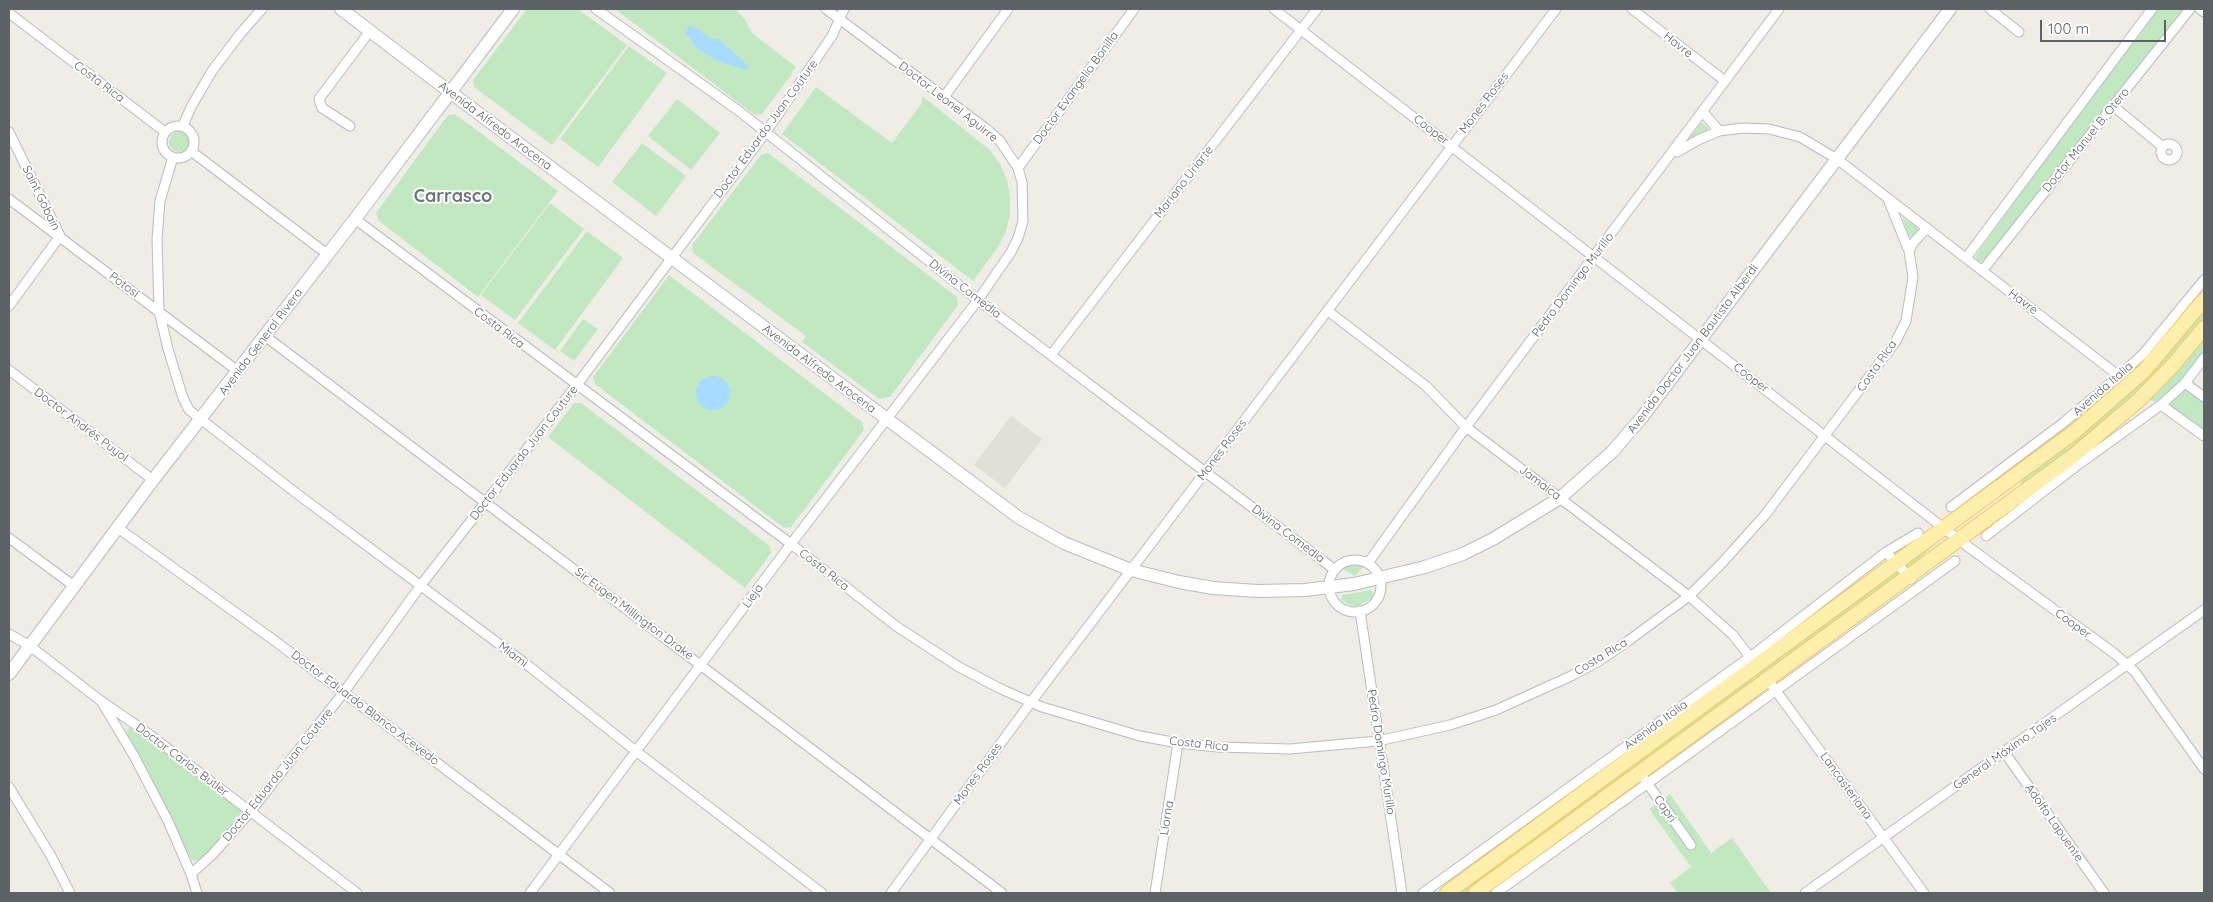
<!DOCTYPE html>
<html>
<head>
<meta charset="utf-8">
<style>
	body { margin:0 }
	#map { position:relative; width:2213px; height:902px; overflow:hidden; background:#f0ede6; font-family:Quicksand,sans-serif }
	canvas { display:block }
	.frame { position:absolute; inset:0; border:10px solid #5d6267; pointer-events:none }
	.scale { position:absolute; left:2040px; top:20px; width:126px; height:22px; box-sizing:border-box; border:2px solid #5d6267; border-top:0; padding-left:6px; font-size:15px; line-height:18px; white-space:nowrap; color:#5d6267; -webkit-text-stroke:4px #fff; paint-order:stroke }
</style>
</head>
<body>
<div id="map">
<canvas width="2213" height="902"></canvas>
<div class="frame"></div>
<div class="scale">100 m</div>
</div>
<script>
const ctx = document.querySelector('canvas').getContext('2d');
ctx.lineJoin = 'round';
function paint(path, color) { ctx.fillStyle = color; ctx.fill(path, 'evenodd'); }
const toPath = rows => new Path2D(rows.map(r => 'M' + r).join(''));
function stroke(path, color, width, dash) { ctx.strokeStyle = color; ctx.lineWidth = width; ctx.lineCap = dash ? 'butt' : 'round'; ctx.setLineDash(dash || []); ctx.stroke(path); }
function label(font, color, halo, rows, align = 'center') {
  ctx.font = font + ' Quicksand,sans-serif'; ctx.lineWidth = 4; ctx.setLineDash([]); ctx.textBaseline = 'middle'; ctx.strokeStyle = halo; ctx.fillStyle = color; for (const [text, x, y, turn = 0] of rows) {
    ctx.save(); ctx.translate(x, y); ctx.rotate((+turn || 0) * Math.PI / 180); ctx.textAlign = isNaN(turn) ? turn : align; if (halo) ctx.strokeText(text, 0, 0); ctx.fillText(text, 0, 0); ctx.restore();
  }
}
const education = toPath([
	[1011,416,1042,439,1005,488,974,465]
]);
const green = toPath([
	[527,9,578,9,627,45,552,145,474,87,473,80],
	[615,9,735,9,744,18,753,34,796,67,791,73,792,74,762,114,755,115],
	[2156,9,2183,9,2007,232,1984,261,1977,261,1976,255],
	[629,46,667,73,598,167,560,139],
	[816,87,892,143,922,103,922,96,990,150,1000,164,1007,180,1010,197,1010,214,1006,231,998,247,973,281,782,134],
	[677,99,720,133,691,170,648,136],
	[455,114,558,191,478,297,379,221,376,213,448,115],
	[1702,122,1709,129,1688,140],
	'169 142a10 10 0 1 1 20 0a10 10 0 1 1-20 0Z',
	[642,143,686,176,656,216,612,182],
	[768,153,957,297,958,305,890,397,879,399,802,342,806,336,693,253,692,245,761,155],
	[550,203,584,229,515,320,481,295],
	[1903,218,1917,227,1918,231,1914,236,1908,236],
	[587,231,623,258,555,350,518,323],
	[669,275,862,422,864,430,791,527,784,528,595,384,593,377],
	[2204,307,2204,318,2169,361,2107,422,2024,485,2020,483,2021,479],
	[583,319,598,329,574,361,560,351],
	[2204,335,2204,351,2187,375,2180,383,2155,402,2150,400,2148,398],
	[2185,390,2204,402,2204,431,2170,405,2171,400],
	[574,403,581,403,770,546,771,553,745,588,548,437],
	[1942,537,1914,564,1908,568,1906,567,1906,563],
	[1355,563,1364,566,1355,576,1343,569,1345,566],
	[1896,570,1900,574,1468,893,1455,893],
	[1371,590,1374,594,1372,598,1358,606,1349,605,1341,599,1343,595],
	[129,728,146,737,241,809,241,816,201,860,193,861,187,852,147,769,128,736,126,731],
	[1670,794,1711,853,1732,838,1771,893,1678,893,1670,883,1691,867,1649,809]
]);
const water = toPath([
	[689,26,700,30,709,38,720,40,749,67,747,70,720,62,697,49,686,33],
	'696 393a17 17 0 1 1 34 0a17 17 0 1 1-34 0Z'
]);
const street = toPath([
	[596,9,739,111,978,300,1335,570],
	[1274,9,1959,540,2115,654,2135,672,2204,769],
	[1632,9,1725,81],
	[1990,9,2019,32],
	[2200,9,2204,12],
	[9,13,165,132],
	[944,97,1008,9],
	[2113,106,2163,147],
	[1703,112,1719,131],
	'162 142a16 16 0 1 1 32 0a16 16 0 1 1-32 0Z',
	[183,126,191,107,212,71,240,34,262,9],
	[350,126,322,108,319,99,370,31],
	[9,132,60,236,9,306],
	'2161 152a8 8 0 1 1 16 0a8 8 0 1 1-16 0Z',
	[191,151,327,254],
	[1677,152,1698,140,1719,131,1743,128,1769,129,1800,137,1837,159,2119,376],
	[173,157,160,201,157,239,159,311,168,349,183,398,189,410,296,493,530,667,637,752,822,893],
	[1018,168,1134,9],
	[9,199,239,372],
	[355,219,791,544,896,626,959,667,1001,689,1042,707,1140,736,1178,743,1218,747,1290,749,1378,741,1450,725,1496,710,1571,676,1599,661,1628,641,1689,596,1722,563,1765,515,1896,341,1906,321,1913,277,1909,251,1888,199],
	[1909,251,1913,243,1926,229],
	[1966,258,2152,9],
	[1982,271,2190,9],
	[1328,311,1426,386,1466,427,1689,596,1733,635,1750,657],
	[265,336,1002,893],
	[1051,355,1317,9],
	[9,370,153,480],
	[2185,383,2204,397],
	[2161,405,2204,436],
	[1951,507,2063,423,2119,376,2143,354,2204,280],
	[118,528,275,641,610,893],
	[1986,536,2079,464,2161,405,2185,383,2204,358],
	[9,538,74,586],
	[1886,552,1911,579],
	'1329 586a26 26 0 1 1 52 0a26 26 0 1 1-52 0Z',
	[1368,563,1466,427,1779,9],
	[1360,611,1402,893],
	[9,634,30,646,101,701,145,731,357,893],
	[1768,680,1924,893],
	[103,704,134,756,168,821,191,874,197,893],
	[2005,753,2104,893],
	[1645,780,1691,845],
	[9,787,51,856,70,893],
	[191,874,212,855,250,812,344,692,421,585,576,386,766,132,832,36,844,9],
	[530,893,791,544,978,300,1011,252,1018,238,1023,221,1022,182,1018,168,1000,141,984,127,826,9],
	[891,893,1031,702,1556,9],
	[1155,893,1178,743],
	[1423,893,1750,657,1886,552,1918,533],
	[1496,893,1955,561],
	[1805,893,2204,610]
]);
const secondary = toPath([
	[341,9,450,92,1018,517,1064,543,1131,570,1179,582,1213,588,1258,591,1305,590,1354,584,1425,567,1463,554,1493,539,1560,498,1612,452,1643,416,1950,9],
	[9,674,153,480,355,219,513,9]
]);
const primary = toPath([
	[1447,893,2073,433,2144,371,2204,300],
	[1475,893,2073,456,2140,399,2174,364,2204,328]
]);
const streetNames = [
	["Havre",1678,45,38],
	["Costa Rica",99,82,37],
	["Doctor Evangelio Bonilla",1076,88,-54],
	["Doctor Leonel Aguirre",948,102,38],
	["Mones Roses",1484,103,-53],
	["Avenida Alfredo Arocena",495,126,37],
	["Doctor Eduardo Juan Couture",766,129,-54],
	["Cooper",1431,130,38],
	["Doctor Manuel B. Otero",2086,140,-51],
	["Mariano Uriarte",1184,182,-52],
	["Saint Gobain",41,198,64],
	["Potosí",124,285,37],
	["Pedro Domingo Murillo",1573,285,-53],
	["Divina Comedia",965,289,38],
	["Havre",2023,302,37],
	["Costa Rica",499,328,37],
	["Avenida General Rivera",261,342,-53],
	["Avenida Doctor Juan Bautista Alberdi",1693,349,-53],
	["Costa Rica",1877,366,-55],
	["Avenida Alfredo Arocena",819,369,37],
	["Cooper",1751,378,37],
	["Avenida Italia",2103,389,-41],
	["Doctor Andrés Puyol",81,425,37],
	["Mones Roses",1222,450,-53],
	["Doctor Eduardo Juan Couture",524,453,-52],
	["Jamaica",1540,483,37],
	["Divina Comedia",1288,534,37],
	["Costa Rica",824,570,38],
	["Lieja",753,596,-54],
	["Sir Eugen Millington Drake",634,614,37],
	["Cooper",2073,624,36],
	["Miami",513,655,37],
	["Costa Rica",1601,657,-31],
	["Doctor Eduardo Blanco Acevedo",365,708,37],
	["Avenida Italia",1656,725,-36],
	["Costa Rica",1199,744,6],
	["Pedro Domingo Murillo",1381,752,81],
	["General Máximo Tajes",2005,752,-35],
	["Doctor Carlos Butler",182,760,37],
	["Mones Roses",978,774,-54],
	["Doctor Eduardo Juan Couture",278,775,-51],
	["Lancasteriana",1846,786,54],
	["Capri",1665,809,55],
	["Liorna",1167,818,-81],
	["Adolfo Lapuente",2054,823,55]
];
const districtNames = [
	["Carrasco",453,197]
];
paint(education, '#e2dfd6');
paint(green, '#c2e8c1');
paint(water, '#a7dbff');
stroke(street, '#b8bbc0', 11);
stroke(secondary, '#b9bcc2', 14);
stroke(primary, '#f7c557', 16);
stroke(street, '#fff', 9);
stroke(secondary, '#fff', 12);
stroke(primary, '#ffefac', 14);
label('12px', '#5d6267', '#fff', streetNames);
label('bold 18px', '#6e7479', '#fff', districtNames);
</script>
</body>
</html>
